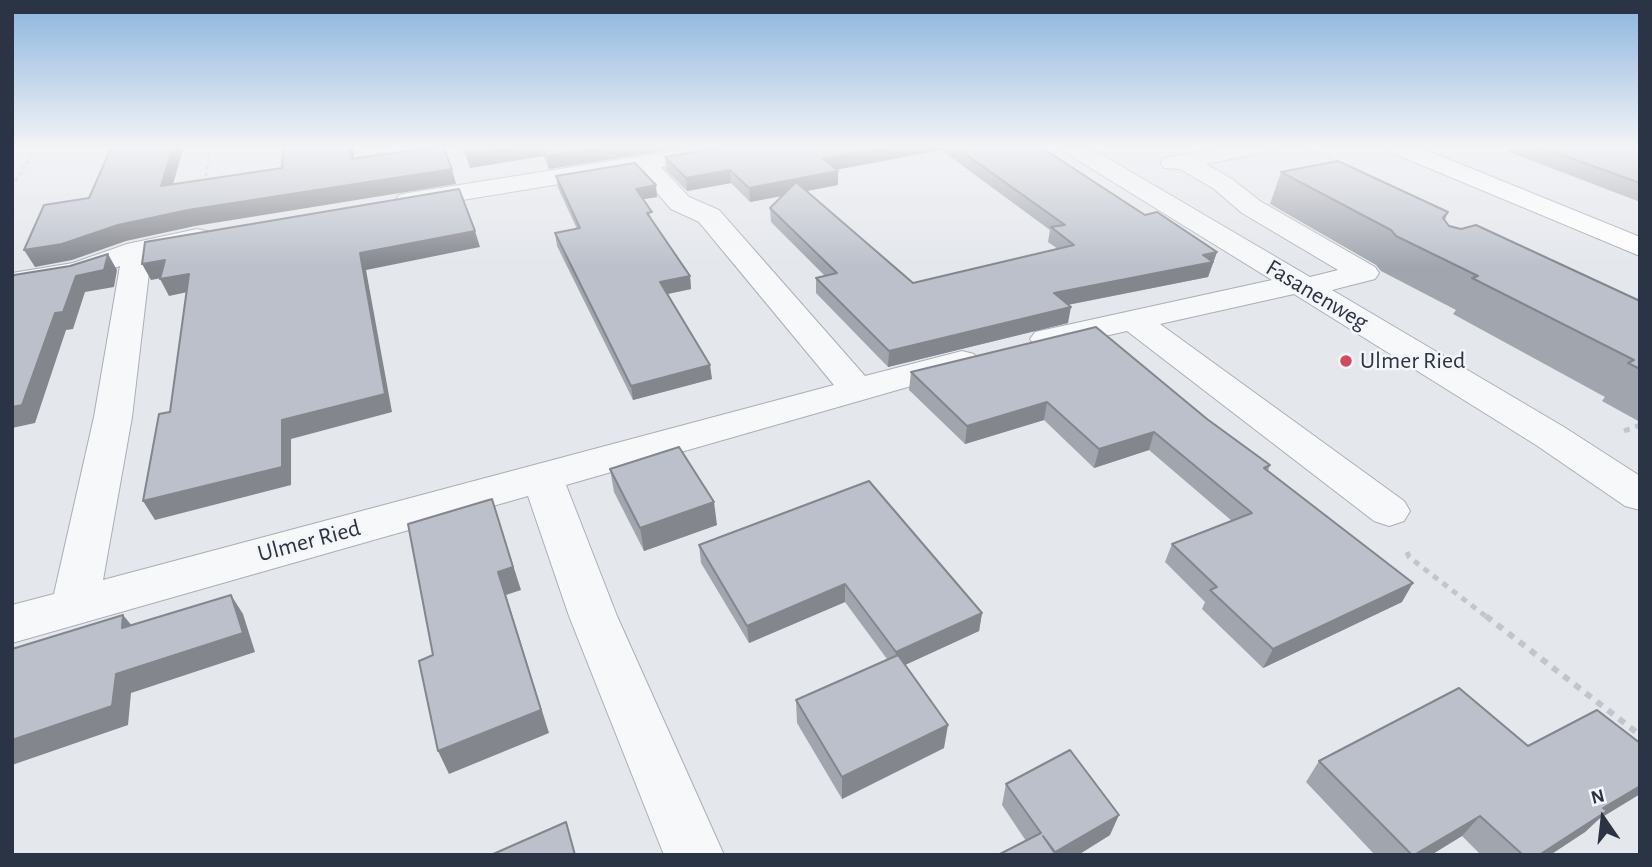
<!DOCTYPE html>
<html>
<head>
<meta charset="utf-8">
<style>
	body { margin:0 }
	#map { position:relative; width:1652px; height:867px; overflow:hidden; background:#e4e7ec; font-family:"Alegreya Sans",sans-serif }
	canvas { display:block }
	.frame { position:absolute; inset:0; border:14px solid #2b3445; pointer-events:none }
	.north { position:absolute; left:1568px; top:783px; width:70px; height:70px; -webkit-text-stroke:5px #f4f6f9; paint-order:stroke; rotate:346deg; font-size:19px; font-weight:700; line-height:28px; text-align:center; color:#2b3445 }
	.north::after { content:''; display:block; margin:auto; width:24px; height:32px; background:#2b3445; clip-path:polygon(50% 0,100% 100%,50% 72%,0 100%) }
</style>
</head>
<body>
<div id="map">
<canvas width="1652" height="867"></canvas>
<div class="frame"></div>
<div class="north">N</div>
</div>
<script>
const ctx = document.querySelector('canvas').getContext('2d');
ctx.lineJoin = 'round';
const toPath = rows => new Path2D(rows.map(r => 'M' + r).join(''));
function stroke(path, color, width, dash) { ctx.strokeStyle = color; ctx.lineWidth = width; ctx.lineCap = dash ? 'butt' : 'round'; ctx.setLineDash(dash || []); ctx.stroke(path); }
function paint(path, color) { ctx.fillStyle = color; ctx.fill(path, 'evenodd'); }
function label(font, color, halo, rows, align = 'center') {
  ctx.font = font + ' "Alegreya Sans",sans-serif'; ctx.lineWidth = 5; ctx.setLineDash([]); ctx.textBaseline = 'middle'; ctx.strokeStyle = halo; ctx.fillStyle = color; for (const [text, x, y, turn = 0] of rows) {
    ctx.save(); ctx.translate(x, y); ctx.rotate((+turn || 0) * Math.PI / 180); ctx.textAlign = isNaN(turn) ? turn : align; if (halo) ctx.strokeText(text, 0, 0); ctx.fillText(text, 0, 0); ctx.restore();
  }
}
const pathFar2 = toPath([
	[381,146,383,159],
	[1303,147,1363,171],
	[205,183,210,146],
	[12,187,32,154]
]);
const pathFar1 = toPath([
	[1624,431,1640,425],
	[1407,552,1409,557,1488,618]
]);
const path = toPath([
	[1486,616,1640,735]
]);
const minor = toPath([
	[706,146,760,146,756,151,748,153,661,167,689,197,719,210,865,376,962,351,974,354,979,361,974,368,566,485,617,616,724,855,664,855,569,616,528,496,12,643,12,605,54,594,94,417,120,266,79,280,12,291,12,273,73,263,127,244,197,229,207,231,211,237,207,243,151,256,132,417,103,580,834,385,699,222,671,209,638,171,408,209,399,207,395,201,399,195,408,193,706,146],
	[1060,146,1087,146,1310,277,1338,270,1242,213,1214,189,1180,169,1164,168,1161,163,1164,158,1228,146,1275,146,1272,151,1206,164,1232,179,1260,201,1375,267,1379,273,1375,279,1332,290,1564,427,1640,476,1640,510,1625,506,1536,445,1294,294,1160,324,1404,501,1410,511,1404,521,1389,526,1374,521,1127,331,1047,349,1035,346,1030,339,1035,332,1272,280,1063,151,1060,146]
]);
const major = toPath([
	[1384,146,1416,146,1640,237,1640,256,1388,151,1384,146]
]);
const wall = toPath([
	[462,146,693,146,549,169,543,156,470,168],
	[727,146,1039,146,1145,215,1217,252,1208,277,1068,305,1068,323,888,367,816,293,816,278,825,276,771,222,770,208,782,196,750,202,731,183,687,191,666,170,665,157],
	[941,150,1050,230,1048,242,1058,249,913,283,806,191,838,185,838,171,836,170],
	[1512,146,1640,146,1640,202,1509,152],
	[1281,172,1448,212,1445,220,1449,226,1640,301,1640,422,1602,401,1605,397,1453,314,1456,310,1381,271,1376,265,1270,204],
	[556,176,657,197,643,199,653,222,690,276,691,289,668,294,712,379,633,400,557,246,555,233,577,229,558,188],
	[911,372,1207,419,1270,465,1268,471,1402,602,1263,668,1202,609,1205,602,1165,562,1172,544,1232,521,1149,450,1094,468,1044,420,965,444,909,390],
	[610,469,717,525,644,551,614,492],
	[699,545,982,613,979,631,905,665,944,748,842,799,797,723,796,700,887,659,845,602,749,643,701,563],
	[1640,743,1640,794,1599,819,1585,832,1550,855,1481,855,1462,836,1431,855,1375,855,1306,782,1319,761,1528,746],
	[1006,784,1110,835,1078,855,998,855,1026,841,1002,805]
]);
const shadedWall = toPath([
	[173,146,184,146,168,202,161,186],
	[349,146,353,146,356,174,351,159],
	[522,146,541,146,543,156,470,168,466,154],
	[611,146,693,146,549,169,547,156],
	[895,146,941,146,941,150,823,172,823,159],
	[452,169,456,184,195,226,126,241,72,260,35,267,24,250,118,225,188,210],
	[730,170,731,183,687,191,686,178],
	[838,171,838,185,750,202,749,188],
	[656,185,657,197,638,200,636,189],
	[475,231,480,247,366,270,392,412,291,439,291,485,155,520,143,501,360,253],
	[1217,252,1208,277,1051,308,1054,293],
	[108,254,117,270,114,287,85,292,73,329,66,330,35,423,12,428,12,407,55,313,76,276],
	[165,260,173,276,151,280,142,264],
	[189,274,197,290,169,296,160,279],
	[690,276,691,289,662,295,660,282],
	[1071,307,1068,323,888,367,889,351],
	[710,365,712,379,633,400,631,386],
	[1047,402,1044,420,965,444,967,426],
	[1154,432,1149,450,1094,468,1099,449],
	[492,499,521,590,506,595,549,733,449,774,438,751],
	[714,502,717,525,644,551,640,528],
	[1413,583,1402,602,1263,668,1273,649],
	[845,584,845,602,749,643,747,626],
	[231,595,243,614,255,652,131,693,128,725,12,765,12,740,116,674],
	[982,613,979,631,894,670,896,652],
	[123,615,138,633,122,628],
	[948,725,944,748,842,799,842,777],
	[1640,786,1640,794,1599,819,1585,832,1550,855,1539,855,1603,808],
	[1119,815,1110,835,1078,855,1054,855,1055,852],
	[1480,816,1462,836,1431,855,1414,855]
]);
const building = toPath([
	[112,146,173,146,161,186,282,168,283,146,349,146,351,159,443,146,452,169,188,210,118,225,62,244,24,250,44,205,89,198,112,146],
	[463,146,522,146,466,154,463,146],
	[542,146,611,146,547,156,542,146],
	[727,146,895,146,823,159,838,171,749,188,730,170,686,178,665,157,727,146],
	[954,146,1039,146,1145,215,1157,212,1217,252,1203,255,1213,262,1054,293,1071,307,889,351,816,278,837,273,770,208,796,182,913,283,1074,245,1051,227,1065,225,954,146],
	[1538,146,1640,146,1640,183,1538,146],
	[1338,161,1448,212,1443,218,1449,226,1461,229,1476,225,1640,301,1640,369,1628,363,1634,360,1472,278,1478,276,1396,236,1391,230,1281,172,1338,161],
	[635,163,656,185,636,189,652,212,647,213,690,276,660,282,710,365,631,386,555,233,580,228,556,176,635,163],
	[459,189,475,231,360,253,385,394,282,420,282,467,143,501,159,414,170,412,189,274,160,279,165,260,142,264,145,242,459,189],
	[108,254,104,270,76,276,63,312,55,313,22,405,12,407,12,279,14,275,70,266,108,254],
	[1096,327,1207,419,1270,465,1264,468,1413,583,1273,649,1210,590,1217,587,1172,544,1252,513,1154,432,1099,449,1047,402,967,426,911,372,1096,327],
	[679,447,714,502,640,528,610,469,679,447],
	[869,481,982,613,896,652,845,584,747,626,699,545,869,481],
	[492,499,513,567,498,572,541,710,438,751,419,661,433,655,408,524,492,499],
	[231,595,243,633,116,674,112,706,12,740,12,649,123,615,122,628,231,595],
	[898,655,948,725,842,777,796,700,898,655],
	[1459,688,1528,746,1597,710,1640,743,1640,786,1603,808,1607,811,1539,855,1523,855,1480,816,1414,855,1412,855,1319,761,1459,688],
	[1070,750,1119,815,1055,852,1043,836,1056,855,998,855,1041,833,1006,784,1070,750],
	[566,822,575,855,491,855,566,822]
]);
const markers = [
	[1346,361,7,"#d1495b"]
];
const streetNames = [
	["Fasanenweg",1317,295,31],
	["Ulmer Ried",309,541,-15]
];
const poiNames = [
	["Ulmer Ried",1360,361]
];
stroke(minor, '#a9aeb7', 2);
stroke(major, '#a3abb8', 2);
stroke(pathFar2, '#c2c5cb', 2.5, [3.5, 3.5]);
stroke(pathFar1, '#c2c5cb', 5, [6, 6]);
stroke(path, '#c2c5cb', 6, [7, 7]);
paint(minor, '#f7f8fa');
paint(major, '#fff');
paint(wall, '#a1a5ae');
paint(shadedWall, '#83868d');
paint(building, '#bbc0ca');
stroke(building, '#83868d', 2);
const sky = ctx.createLinearGradient(0, 0, 0, 267);
sky.addColorStop(0, '#8bb4dd');
sky.addColorStop(0.55, '#f3f4f6');
sky.addColorStop(1, '#f3f4f600');
ctx.fillStyle = sky;
ctx.fillRect(0, 0, 1652, 267);
for (const [x, y, r, color] of markers) { const dot = new Path2D(); dot.arc(x, y, r, 0, 2 * Math.PI); ctx.fillStyle = color; ctx.fill(dot); stroke(dot, '#f4f6f9', 2.5); }
label('24px', '#2b3445', '#f4f6f9', streetNames);
label('24px', '#2b3445', '#f4f6f9', poiNames, 'left');
</script>
</body>
</html>
